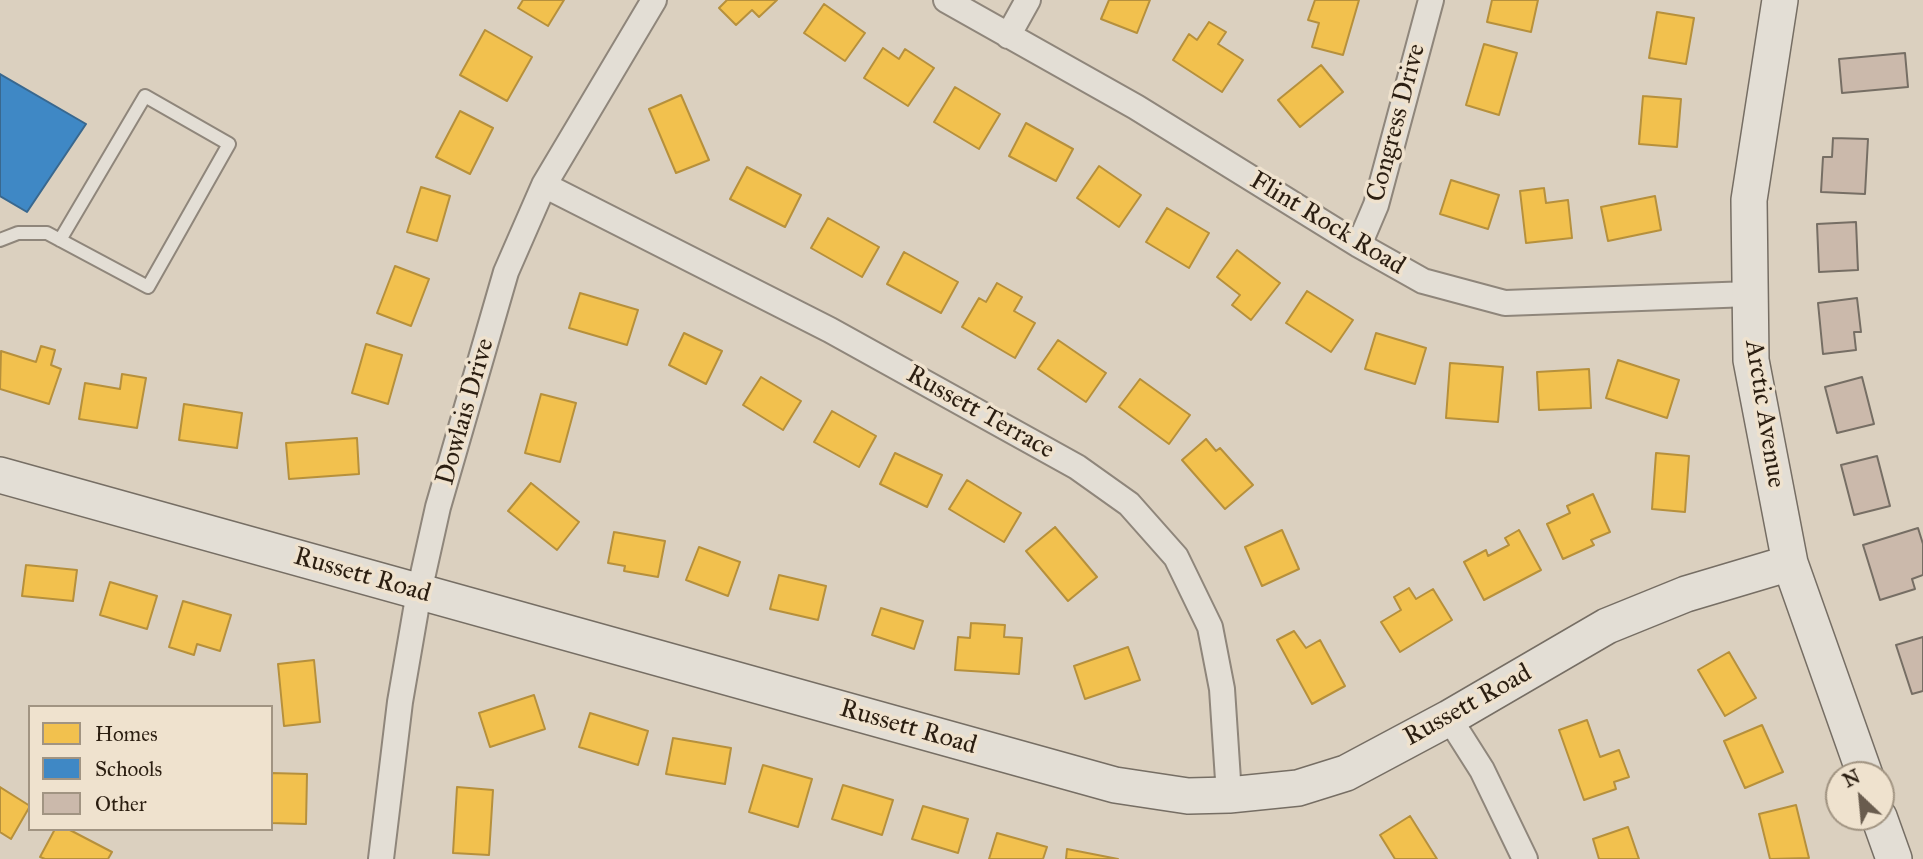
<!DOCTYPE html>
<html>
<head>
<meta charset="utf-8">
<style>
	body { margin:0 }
	#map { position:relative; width:1923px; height:859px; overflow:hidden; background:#dbd0bf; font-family:"IM FELL Great Primer",serif }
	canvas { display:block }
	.legend { position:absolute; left:28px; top:705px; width:245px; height:126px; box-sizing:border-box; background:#efe2ce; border:2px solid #a19482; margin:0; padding:9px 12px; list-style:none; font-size:21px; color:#2b1e11 }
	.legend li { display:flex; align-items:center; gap:14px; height:35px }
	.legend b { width:35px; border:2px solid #a19482 }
	.north { position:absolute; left:1825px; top:761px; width:70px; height:70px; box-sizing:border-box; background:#efe2ce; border:2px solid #a19482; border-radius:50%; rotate:334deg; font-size:19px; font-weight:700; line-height:28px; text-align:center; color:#2b1e11 }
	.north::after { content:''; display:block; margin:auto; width:24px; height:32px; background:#695c4e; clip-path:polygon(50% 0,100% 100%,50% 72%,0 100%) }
</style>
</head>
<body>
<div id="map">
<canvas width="1923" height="859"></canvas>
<ul class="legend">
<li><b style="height:19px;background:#f2c14e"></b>Homes</li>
<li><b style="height:19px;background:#3f88c5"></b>Schools</li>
<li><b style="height:19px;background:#cbb9ab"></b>Other</li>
</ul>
<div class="north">N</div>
</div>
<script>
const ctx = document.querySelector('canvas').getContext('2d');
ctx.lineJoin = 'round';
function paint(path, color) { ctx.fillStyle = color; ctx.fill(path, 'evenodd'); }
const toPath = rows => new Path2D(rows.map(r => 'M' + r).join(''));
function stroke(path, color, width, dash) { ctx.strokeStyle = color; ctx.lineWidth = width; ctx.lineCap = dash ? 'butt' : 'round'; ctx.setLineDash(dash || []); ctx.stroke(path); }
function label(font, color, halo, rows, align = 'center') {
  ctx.font = font + ' "IM FELL Great Primer",serif'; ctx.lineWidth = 7; ctx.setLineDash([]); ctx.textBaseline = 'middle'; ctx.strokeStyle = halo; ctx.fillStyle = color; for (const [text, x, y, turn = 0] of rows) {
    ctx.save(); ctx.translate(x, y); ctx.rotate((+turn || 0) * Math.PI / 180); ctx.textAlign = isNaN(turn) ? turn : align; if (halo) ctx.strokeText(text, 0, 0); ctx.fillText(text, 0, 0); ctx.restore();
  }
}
const homes = toPath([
	[523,0,564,0,548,26,518,8,523,0],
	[727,0,777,0,759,17,752,10,736,25,719,8,727,0],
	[1109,0,1150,0,1137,33,1101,19,1109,0],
	[1315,0,1359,0,1343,55,1312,47,1319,23,1308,20,1315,0],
	[1492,0,1538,0,1531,32,1487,22,1492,0],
	[824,4,865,33,845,61,804,33,824,4],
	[1657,12,1694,18,1686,64,1649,58,1657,12],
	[1209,22,1226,32,1218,44,1243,60,1222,92,1173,60,1189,34,1197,40,1209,22],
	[485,30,532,57,507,101,460,75,485,30],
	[1484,44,1517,53,1499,115,1466,105,1484,44],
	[883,48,899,59,905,49,934,68,908,106,864,78,883,48],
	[1321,65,1343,92,1300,127,1278,100,1321,65],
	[955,87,1000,114,979,149,934,122,955,87],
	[681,95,709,160,676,173,649,109,681,95],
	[1643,96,1681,99,1677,147,1639,144,1643,96],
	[460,111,493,128,470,174,436,157,460,111],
	[1026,123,1073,149,1056,181,1009,156,1026,123],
	[1099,166,1141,195,1119,227,1077,198,1099,166],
	[747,167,801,195,785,227,730,199,747,167],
	[1451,180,1499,195,1488,229,1440,214,1451,180],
	[421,187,450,196,437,241,407,232,421,187],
	[1544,188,1546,203,1568,200,1572,238,1526,243,1520,191,1544,188],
	[1655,196,1661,230,1608,241,1601,207,1655,196],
	[1167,208,1209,233,1189,268,1146,242,1167,208],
	[828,218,879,247,862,277,811,248,828,218],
	[1237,250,1280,283,1251,320,1232,305,1240,295,1217,277,1237,250],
	[904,252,958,282,941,313,887,284,904,252],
	[395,266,429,279,411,326,377,313,395,266],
	[997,283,1022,297,1014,311,1035,323,1015,358,962,327,979,298,986,302,997,283],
	[1307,291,1353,320,1331,352,1286,323,1307,291],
	[580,293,638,310,627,345,569,328,580,293],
	[684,333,722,351,706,384,669,365,684,333],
	[1376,333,1426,348,1415,384,1365,369,1376,333],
	[1058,340,1106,373,1086,402,1038,369,1058,340],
	[366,344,402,355,388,404,352,393,366,344],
	[41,346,55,350,51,365,61,369,49,404,0,389,1,351,36,362,41,346],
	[1618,360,1679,380,1667,418,1606,398,1618,360],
	[1450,363,1503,367,1498,422,1446,418,1450,363],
	[1589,369,1591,408,1539,410,1537,372,1589,369],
	[122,374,146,378,137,428,79,419,85,383,120,389,122,374],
	[761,377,801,401,783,430,743,405,761,377],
	[1140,379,1190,415,1169,444,1119,407,1140,379],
	[541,394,576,403,560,462,525,453,541,394],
	[184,404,242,413,237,448,179,440,184,404],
	[832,411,876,436,859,467,814,442,832,411],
	[357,438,359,474,289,479,286,443,357,438],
	[1206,439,1216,451,1220,448,1253,485,1225,509,1182,460,1206,439],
	[895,453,942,475,927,507,880,484,895,453],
	[1656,453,1689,456,1685,512,1652,509,1656,453],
	[967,480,1021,513,1004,542,949,509,967,480],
	[531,483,579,522,557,550,508,511,531,483],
	[1593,494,1610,532,1591,540,1594,545,1563,559,1547,524,1570,513,1567,506,1593,494],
	[1055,527,1097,577,1068,601,1026,551,1055,527],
	[1282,530,1299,569,1262,586,1245,547,1282,530],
	[1519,530,1541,570,1484,600,1464,562,1486,550,1488,556,1509,545,1505,538,1519,530],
	[614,532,665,541,658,577,624,571,625,566,608,563,614,532],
	[699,547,740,562,728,596,686,580,699,547],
	[26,565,77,570,73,601,22,596,26,565],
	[779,575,826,586,818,620,770,609,779,575],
	[110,582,157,596,147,629,100,615,110,582],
	[1409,588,1416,599,1433,589,1452,620,1400,652,1381,622,1401,610,1394,597,1409,588],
	[183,601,231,615,220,651,197,644,194,655,169,647,183,601],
	[881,608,923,621,914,649,872,635,881,608],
	[971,623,1005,625,1004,637,1022,638,1019,674,955,670,958,637,970,638,971,623],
	[1294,631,1306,648,1320,640,1345,686,1312,704,1277,640,1294,631],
	[1128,647,1140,680,1085,699,1074,666,1128,647],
	[1729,652,1756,698,1725,716,1698,670,1729,652],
	[314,660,320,722,284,726,278,664,314,660],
	[534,695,545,729,490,747,479,713,534,695],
	[590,713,648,731,638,765,579,747,590,713],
	[1587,720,1600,757,1619,750,1629,777,1614,782,1616,789,1584,800,1559,730,1587,720],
	[1762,725,1783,772,1745,788,1724,741,1762,725],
	[673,738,731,748,725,784,666,774,673,738],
	[763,765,812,779,798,827,749,812,763,765],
	[271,773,307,774,306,824,271,823,271,773],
	[843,785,893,800,882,835,832,819,843,785],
	[0,787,30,806,11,839,0,832,0,787],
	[457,787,493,790,489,855,453,853,457,787],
	[1796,805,1809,858,1770,859,1759,814,1796,805],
	[923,806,968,819,958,853,912,839,923,806],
	[1410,816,1437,859,1395,859,1380,835,1410,816],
	[1628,827,1639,859,1599,859,1593,839,1628,827],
	[55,829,68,829,112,852,108,859,45,859,40,857,55,829],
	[997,833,1047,847,1043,859,989,859,997,833],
	[1067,849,1118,859,1066,859,1067,849]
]);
const schools = toPath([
	[0,74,86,124,27,212,0,196,0,74]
]);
const building = toPath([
	[1905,53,1908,87,1842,93,1839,59,1905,53],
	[1833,138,1868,139,1865,194,1821,192,1823,157,1832,157,1833,138],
	[1856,222,1858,270,1819,272,1817,224,1856,222],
	[1857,298,1861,332,1854,332,1856,350,1823,354,1818,303,1857,298],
	[1862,377,1874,424,1837,433,1825,387,1862,377],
	[1877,456,1890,506,1854,515,1841,465,1877,456],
	[1918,528,1923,544,1923,575,1912,579,1915,589,1880,600,1863,545,1918,528],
	[1923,637,1923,691,1912,694,1896,645,1923,637]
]);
const lane = toPath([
	[0,240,18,233,47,233,148,287,229,144,145,96,60,240]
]);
const street = toPath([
	[946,0,1136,107,1359,245,1423,281,1505,303,1750,294],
	[1008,36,1028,0],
	[544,185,830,330,1077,467,1129,504,1176,557,1210,627,1222,689,1229,795],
	[1359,245,1376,205,1431,0],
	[1449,718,1482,770,1525,859],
	[381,859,400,702,419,592,438,507,506,272,544,185,654,0]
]);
const secondary = toPath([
	[1780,0,1749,200,1751,360,1790,563,1865,775],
	[0,475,1115,785,1188,796,1229,795,1298,788,1346,773,1449,718,1607,626,1686,594,1790,563],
	[1879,817,1894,859]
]);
const streetNames = [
	["Congress Drive",1397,123,-75],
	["Flint Rock Road",1327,224,31],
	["Dowlais Drive",466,412,-74],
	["Russett Terrace",980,413,29],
	["Arctic Avenue",1764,414,81],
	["Russett Road",362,576,16],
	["Russett Road",1468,706,-29],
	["Russett Road",908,728,16]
];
paint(homes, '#f2c14e');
stroke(homes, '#b6903c', 2);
paint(schools, '#3f88c5');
stroke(schools, '#39688f', 2);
paint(building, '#cbb9ab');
stroke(building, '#766e64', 2);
stroke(lane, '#8f867b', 16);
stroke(street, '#8f867b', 28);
stroke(secondary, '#766e64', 38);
stroke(lane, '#e3ded5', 12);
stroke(street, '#e3ded5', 24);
stroke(secondary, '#e3ded5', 35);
label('26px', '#2b1e11', '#efe2ce', streetNames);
</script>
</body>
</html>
